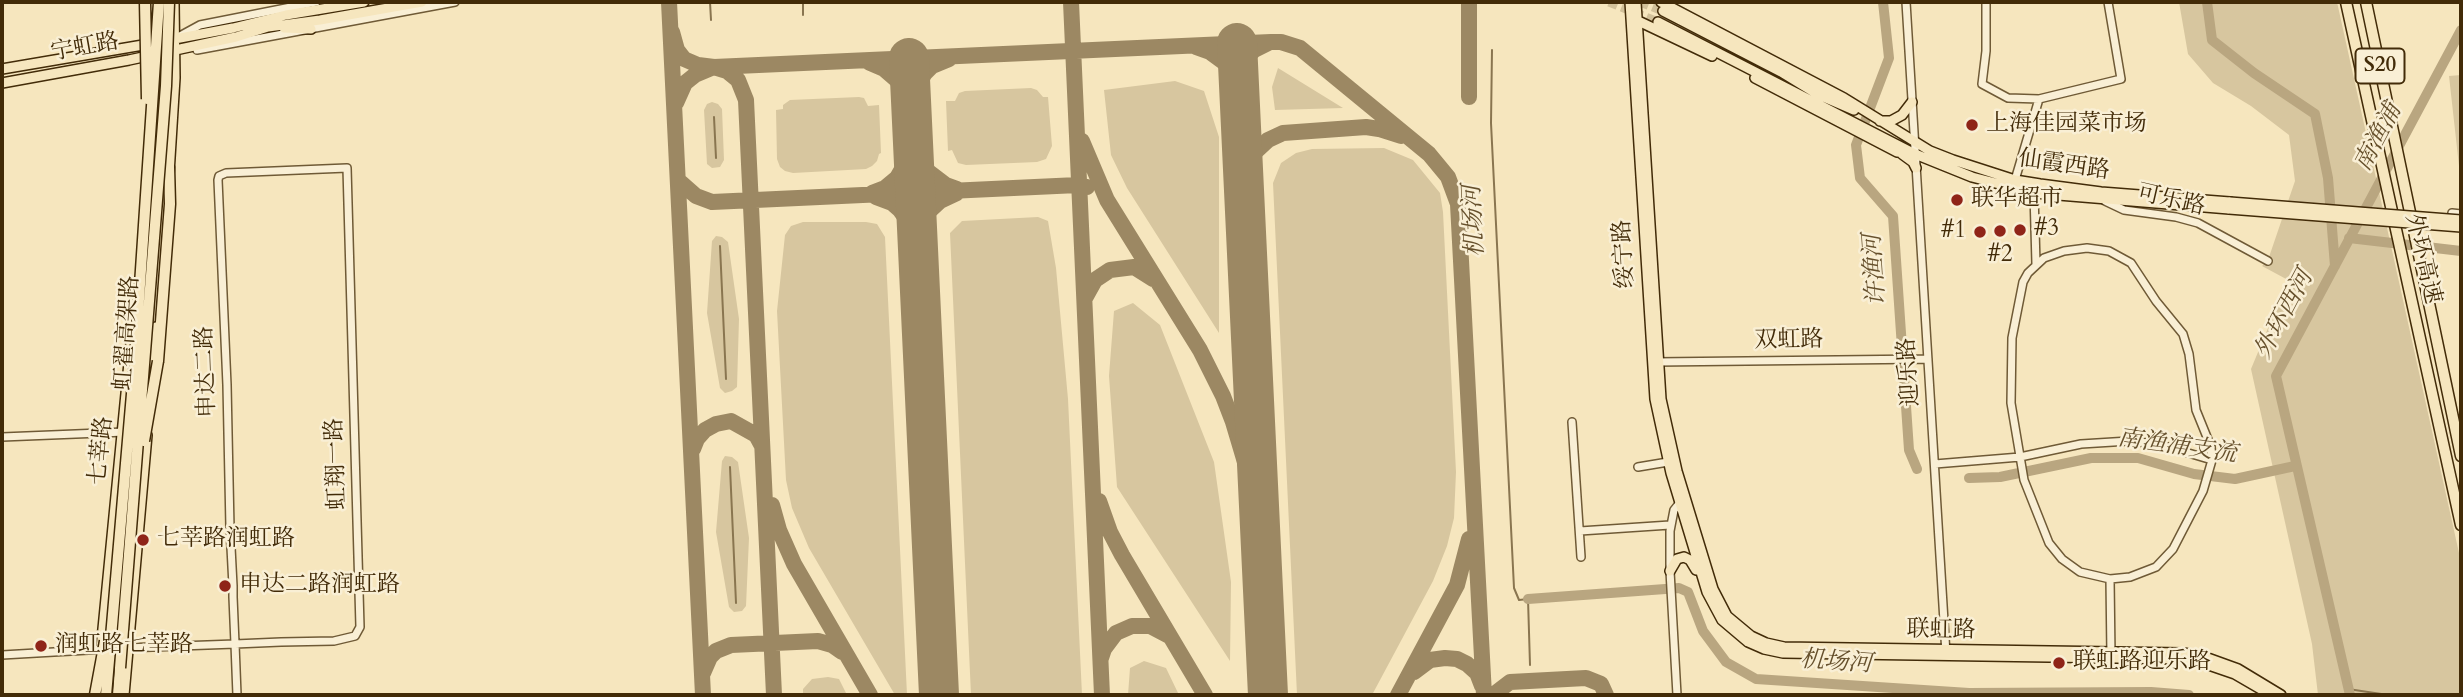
<!DOCTYPE html>
<html>
<head>
<meta charset="utf-8">
<style>
	body { margin:0 }
	#map { position:relative; width:2463px; height:697px; overflow:hidden; background:#f6e6be; font-family:Cardo,serif }
	canvas { display:block }
	.frame { position:absolute; inset:0; border:4px solid #422b08; pointer-events:none }
</style>
</head>
<body>
<div id="map">
<canvas width="2463" height="697"></canvas>
<div class="frame"></div>
</div>
<script>
const ctx = document.querySelector('canvas').getContext('2d');
ctx.lineJoin = 'round';
function paint(path, color) { ctx.fillStyle = color; ctx.fill(path, 'evenodd'); }
const toPath = rows => new Path2D(rows.map(r => 'M' + r).join(''));
function stroke(path, color, width, dash) { ctx.strokeStyle = color; ctx.lineWidth = width; ctx.lineCap = dash ? 'butt' : 'round'; ctx.setLineDash(dash || []); ctx.stroke(path); }
function label(font, color, halo, rows, align = 'center') {
  ctx.font = font + ' Cardo,"Noto Serif SC",serif'; ctx.lineWidth = 5; ctx.setLineDash([]); ctx.textBaseline = 'middle'; ctx.strokeStyle = halo; ctx.fillStyle = color; for (const [text, x, y, turn = 0] of rows) {
    ctx.save(); ctx.translate(x, y); ctx.rotate((+turn || 0) * Math.PI / 180); ctx.textAlign = isNaN(turn) ? turn : align; if (halo) ctx.strokeText(text, 0, 0); ctx.fillText(text, 0, 0); ctx.restore();
  }
}
const green = toPath([
	[2179,2,2337,2,2461,562,2461,695,2318,695,2312,644,2251,369,2288,280,2262,266,2268,260,2295,181,2289,135,2251,106,2213,83,2188,54],
	[1278,68,1343,108,1275,110,1272,87],
	[2461,75,2461,184,2449,76],
	[1175,81,1204,91,1219,137,1219,333,1127,188,1111,155,1104,90],
	[1031,88,1037,90,1043,97,1048,97,1052,146,1046,159,1037,162,966,165,958,163,952,150,948,151,946,101,955,101,959,93,965,91],
	[859,97,864,98,868,106,879,105,881,153,879,154,877,161,872,166,866,169,793,173,785,171,780,167,777,159,776,110,783,109,783,105,790,100],
	[712,102,718,104,722,109,724,160,720,167,712,168,707,164,704,110,707,104],
	[1384,148,1413,160,1440,193,1443,212,1456,472,1454,518,1447,546,1433,581,1372,695,1297,695,1273,183,1281,163,1296,153,1312,149],
	[1038,217,1048,221,1056,268,1068,399,1082,695,971,695,950,233,962,221],
	[803,222,866,222,877,224,885,237,907,695,895,695,809,548,792,508,786,480,777,311,785,235,791,226],
	[716,236,722,237,728,242,739,319,737,387,732,391,725,393,720,388,707,313,712,241],
	[1133,303,1160,325,1214,462,1231,582,1230,661,1117,487,1109,376,1114,311],
	[725,456,732,457,738,462,749,538,746,606,742,611,734,612,729,607,716,532,722,461],
	[1144,661,1166,668,1179,695,1128,695,1130,668],
	[828,677,839,679,847,695,803,695,803,689,812,679]
]);
const stream = toPath([
	[710,2,711,20],
	[803,2,803,15],
	[1492,50,1491,123,1514,588,1519,600,1528,599,1530,665],
	[714,117,716,158],
	[720,246,726,379],
	[730,467,736,603],
	[2348,689,2388,695]
]);
const river = toPath([
	[1883,2,1889,58,1856,145,1860,178,1893,216,1909,450,1917,469],
	[2207,2,2212,40,2254,73,2315,114,2328,178,2335,266],
	[2349,238,2461,251],
	[1969,478,2000,477,2091,458,2138,458,2194,474,2235,479,2295,466],
	[1528,599,1679,588,1688,592,1703,631,1726,662,1756,679,1969,693,2151,692,2189,695],
	[2350,695,2276,376,2461,30]
]);
const taxiway = toPath([
	[669,2,703,695],
	[1071,2,1102,695],
	[672,32,677,50,684,59,698,65,714,67,1271,42,1281,42,1300,48,1429,154,1448,177,1458,204,1484,695],
	[1196,47,1210,52,1225,63,1235,76,1240,91],
	[870,63,884,69,899,82,905,90,911,108],
	[1239,76,1247,57,1254,50,1268,43],
	[1469,97,1469,2],
	[676,103,685,83,695,75,714,67,727,71,738,80,746,100,774,695],
	[911,109,915,89,925,73,932,66,949,59],
	[913,140,917,158,925,169,946,185,957,189],
	[1082,141,1107,200,1200,350,1223,396,1233,422,1250,479,1257,512,1261,551],
	[679,181,696,196,712,202,1078,185,1087,187],
	[1244,182,1255,152,1268,140,1283,133,1366,127,1379,129,1401,136],
	[872,193,885,188,897,178,909,157,912,142],
	[876,197,892,203,900,210,910,224,916,243],
	[918,248,919,230,927,213,940,201,957,193],
	[1085,298,1095,280,1110,270,1134,267,1153,279],
	[693,449,697,439,705,430,716,424,731,421,756,435,762,446],
	[1099,501,1110,532,1122,555,1205,695],
	[772,505,779,530,794,564,870,695],
	[1101,658,1104,649,1116,633,1132,626,1150,626,1169,636],
	[1414,672,1430,660,1445,658,1457,659,1467,664,1477,673,1482,686],
	[703,673,710,657,716,651,731,645,818,641,832,645,842,652],
	[1398,695,1457,585,1469,539],
	[1493,695,1510,682,1586,678,1601,684,1606,695]
]);
const runway = toPath([
	[1237,43,1268,695],
	[909,58,939,695]
]);
const majorTunnel = toPath([
	[1609,2,1658,22],
	[1640,2,1663,11]
]);
const minor = toPath([
	[1906,2,1946,654],
	[1986,2,1986,51,1982,84,2008,98,2039,99,2121,79,2108,2],
	[178,37,200,25,316,2],
	[197,50,455,2],
	[2015,180,2039,99],
	[2034,193,2036,264],
	[2105,201,2124,210,2176,217,2198,223,2268,261],
	[2452,213,2461,214],
	[2087,248,2109,251,2131,263,2156,301,2183,334,2189,354,2196,410,2211,447,2212,460,2203,491,2173,549,2156,567,2130,577,2110,579,2080,572,2062,559,2049,543,2024,480,2011,403,2012,338,2023,282,2028,273,2044,258,2064,251,2087,248],
	[1656,362,1928,359],
	[1572,422,1581,557],
	[2,437,125,432],
	[1935,464,2020,457,2081,444,2129,441,2158,444,2212,460],
	[1638,467,1668,462],
	[1580,531,1670,525],
	[2110,579,2111,656],
	[125,648,235,644,281,642,334,641,355,636,360,627,347,168,226,173,219,176,218,180,227,385,230,528,233,586,233,597,235,644,237,695],
	[2,655,106,649],
	[1677,695,1670,571,1670,531,1674,510,1682,500]
]);
const major = toPath([
	[1630,2,1655,399,1671,473,1707,592,1722,620,1748,642,1764,649,1783,653,2182,659,2200,662,2235,674,2271,695],
	[1636,2,1661,399,1677,471,1713,589,1727,616,1751,636,1766,643,1784,647,2183,653,2202,656,2238,669,2281,695],
	[1661,2,1844,98,1930,151,1953,160,2015,180,2040,184,2101,192,2230,202],
	[1663,11,1781,72,1817,94,1854,110],
	[1632,18,1712,56],
	[1658,22,1915,154,1972,177,2034,193,2229,209],
	[284,28,311,29],
	[2,69,143,45,233,28,286,15,364,2],
	[1755,78,1897,152,1908,153],
	[2,83,129,60,236,37,268,27,320,20,422,2],
	[1880,121,1891,121,1902,115,1912,102],
	[1902,154,1913,162,1916,168],
	[169,174,175,78,174,2],
	[152,373,156,327],
	[1670,571,1677,559,1684,557,1690,560,1696,570],
	[101,649,132,332],
	[124,695,147,435]
]);
const highway = toPath([
	[2346,2,2461,525],
	[2366,2,2461,456],
	[158,361,170,204,169,167],
	[118,695,120,668]
]);
const majorBridge = toPath([
	[2230,202,2461,220],
	[2229,209,2461,227]
]);
const highwayBridge = toPath([
	[145,2,147,99],
	[144,441,158,361],
	[120,668,166,86,169,2],
	[95,695,105,641],
	[106,695,135,359,159,2]
]);
const markers = [
	[1972,125,7,"#8f2418"],
	[1957,200,7,"#8f2418"],
	[2020,230,7,"#8f2418"],
	[2000,231,7,"#8f2418"],
	[1980,232,7,"#8f2418"],
	[143,540,7,"#8f2418"],
	[225,586,7,"#8f2418"],
	[41,646,7,"#8f2418"],
	[2059,663,7,"#8f2418"]
];
const shields = [
	[2380,66,49]
];
const shieldNames = [
	["S20",2380,66]
];
const streetNames = [
	["宁虹路",85,48,-10],
	["仙霞西路",2064,166,8],
	["可乐路",2171,201,13],
	["绥宁路",1625,254,-93],
	["外环高速",2422,259,77],
	["虹翟高架路",128,333,-86],
	["双虹路",1789,341,-1],
	["申达二路",207,372,-92],
	["迎乐路",1910,372,-94],
	["七莘路",102,451,-84],
	["虹翔一路",337,464,-92],
	["联虹路",1941,631,1]
];
const poiNames = [
	["上海佳园菜市场",1986,125],
	["联华超市",1971,200],
	["#3",2034,230],
	["#1",1966,232,"right"],
	["#2",2000,256,"center"],
	["七莘路润虹路",157,540],
	["申达二路润虹路",239,586],
	["润虹路七莘路",55,646],
	["联虹路迎乐路",2073,663]
];
const waterNames = [
	["南渔浦",2379,138,-62],
	["机场河",1475,221,-93],
	["许渔河",1876,270,-94],
	["外环西河",2285,315,-62],
	["南渔浦支流",2177,447,8],
	["机场河",1836,663,4]
];
paint(green, '#d7c69f');
stroke(stream, '#897550', 2);
stroke(river, '#b9a680', 10);
stroke(taxiway, '#9c8863', 16);
stroke(runway, '#9c8863', 40);
stroke(majorTunnel, '#d2c19a', 9, [9, 4.5]);
stroke(minor, '#6f5a36', 10);
stroke(major, '#422b08', 12);
stroke(highway, '#422b08', 13);
stroke(minor, '#f9efd5', 7);
stroke(major, '#f6e6be', 9);
stroke(highway, '#f6e6be', 10);
stroke(majorBridge, '#422b08', 12, []);
stroke(highwayBridge, '#422b08', 13, []);
stroke(majorBridge, '#f6e6be', 9);
stroke(highwayBridge, '#f6e6be', 10);
for (const [x, y, r, color] of markers) { const dot = new Path2D(); dot.arc(x, y, r, 0, 2 * Math.PI); ctx.fillStyle = color; ctx.fill(dot); stroke(dot, '#f9efd5', 2.5); }
for (const [x, y, w] of shields) { const box = new Path2D(); box.roundRect(x - w / 2, y - 17.5, w, 35, 5); ctx.fillStyle = '#f9efd5'; ctx.fill(box); stroke(box, '#422b08', 2); }
label('bold 21px', '#422b08', null, shieldNames);
label('23px', '#422b08', '#f9efd5', streetNames);
label('23px', '#422b08', '#f9efd5', poiNames, 'left');
label('italic 24px', '#66502c', '#f9efd5', waterNames);
</script>
</body>
</html>
